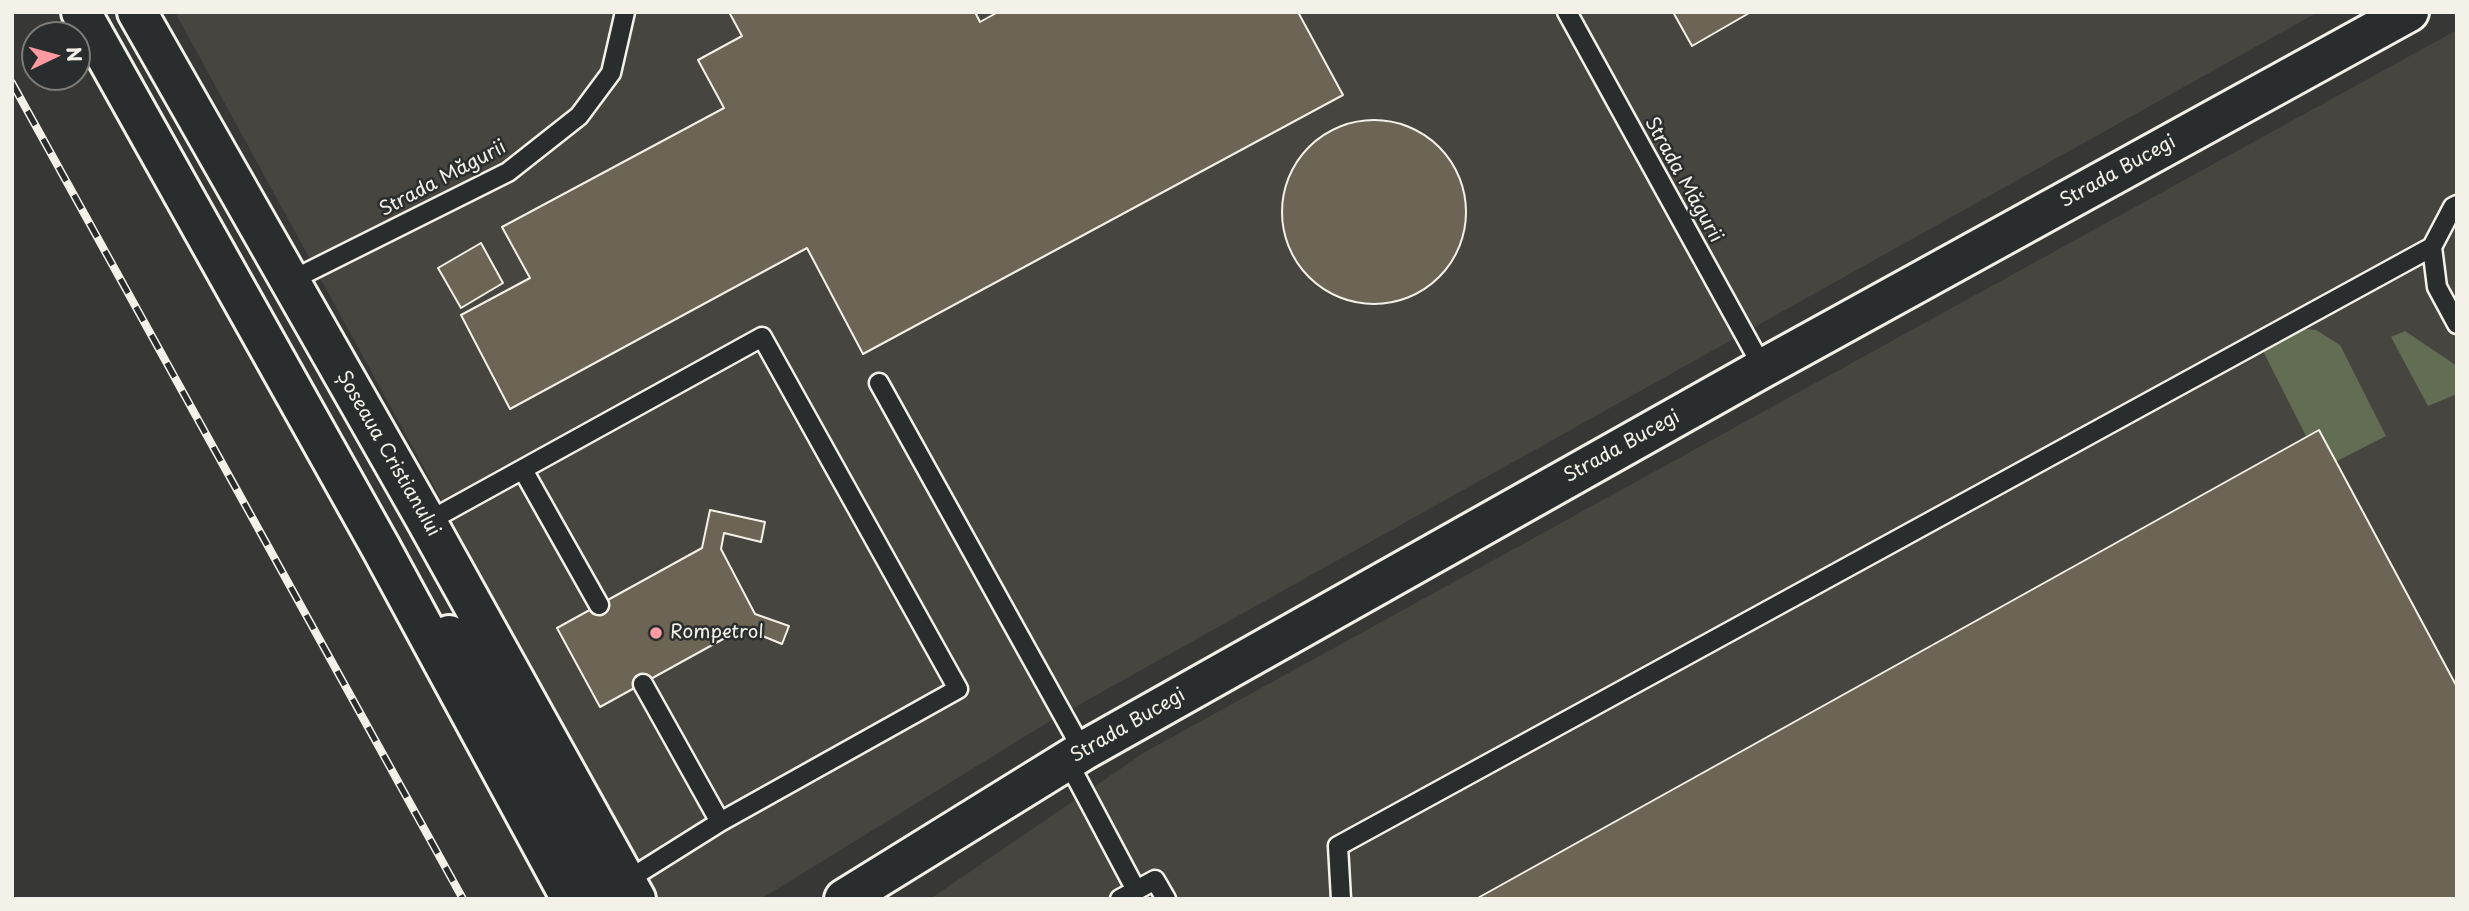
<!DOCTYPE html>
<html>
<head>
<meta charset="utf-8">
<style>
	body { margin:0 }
	#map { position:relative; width:2469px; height:911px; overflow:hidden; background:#373836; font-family:"Playpen Sans",sans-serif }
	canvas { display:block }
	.frame { position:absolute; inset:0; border:14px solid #f4f1e8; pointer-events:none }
	.north { position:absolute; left:21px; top:21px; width:70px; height:70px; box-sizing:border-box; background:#2a2d2e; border:2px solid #7b7b78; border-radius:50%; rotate:85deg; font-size:19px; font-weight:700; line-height:28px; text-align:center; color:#f4f1e8 }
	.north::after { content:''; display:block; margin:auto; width:24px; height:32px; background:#ff9aa2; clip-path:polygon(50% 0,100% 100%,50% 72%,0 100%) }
</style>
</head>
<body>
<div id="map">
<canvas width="2469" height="911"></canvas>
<div class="frame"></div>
<div class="north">N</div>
</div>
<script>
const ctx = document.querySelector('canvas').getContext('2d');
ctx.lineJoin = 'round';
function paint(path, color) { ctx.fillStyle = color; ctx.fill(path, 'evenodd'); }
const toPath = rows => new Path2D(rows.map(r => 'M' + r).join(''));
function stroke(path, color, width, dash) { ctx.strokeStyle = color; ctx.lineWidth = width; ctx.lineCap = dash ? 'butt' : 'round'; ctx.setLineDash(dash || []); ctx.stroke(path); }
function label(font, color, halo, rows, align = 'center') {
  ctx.font = font + ' "Playpen Sans",sans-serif'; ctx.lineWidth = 5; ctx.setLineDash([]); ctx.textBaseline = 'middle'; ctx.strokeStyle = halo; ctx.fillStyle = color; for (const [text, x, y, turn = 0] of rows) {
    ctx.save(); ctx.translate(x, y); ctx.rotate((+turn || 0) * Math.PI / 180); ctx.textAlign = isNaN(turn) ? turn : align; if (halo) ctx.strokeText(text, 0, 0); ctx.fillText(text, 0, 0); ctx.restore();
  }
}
const built = toPath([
	[175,12,2318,12,1050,721,761,899,654,899,435,488],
	[2457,30,2457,899,930,899,1145,752]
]);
const green = toPath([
	[2295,328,2316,330,2340,345,2386,436,2335,462,2319,430,2306,436,2262,349],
	[2405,331,2457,366,2457,394,2428,406,2391,337]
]);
const building = toPath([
	[729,12,975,12,980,22,998,12,1298,12,1343,95,863,354,807,248,510,409,461,315,530,278,502,227,724,108,698,60,742,36,729,12],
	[1673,12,1751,12,1692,46,1673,12],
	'1282 212a92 92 0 1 1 184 0a92 92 0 1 1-184 0Z',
	[481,243,503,283,461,308,438,268,481,243],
	[2319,430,2457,687,2457,899,1476,899,2319,430],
	[710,510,765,522,761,542,724,533,721,549,755,614,789,626,782,644,743,628,600,707,557,628,702,548,710,510]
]);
const service = toPath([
	[1567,12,1763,368],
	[2457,205,2453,207,2432,247,2437,287,2457,324],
	[290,281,508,172,579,116,611,73,625,12],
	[879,383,1083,751],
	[523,470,599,605],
	[427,522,762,337,958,689,720,822],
	[1067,760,1136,890],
	[626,881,720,822,643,684],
	[1120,899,1155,880,1166,899],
	[1341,899,1338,846,2432,247]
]);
const tertiary = toPath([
	[844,899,1083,751,1763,368,2409,12]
]);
const secondary = toPath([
	[81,12,381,548,571,899],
	[137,12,427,522,636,899],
	[449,635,492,691,603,899]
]);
const rail = toPath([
	[12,83,463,899]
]);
const markers = [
	[656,633,7,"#ff9aa2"]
];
const streetNames = [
	["Strada Bucegi",2118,172,-29],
	["Strada Măgurii",443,179,-28],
	["Strada Măgurii",1683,180,61],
	["Strada Bucegi",1622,447,-29],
	["Șoseaua Cristianului",388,454,60],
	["Strada Bucegi",1128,726,-30]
];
const poiNames = [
	["Rompetrol",670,633]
];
paint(built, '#47453f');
paint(green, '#626d54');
paint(building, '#6c6454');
stroke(building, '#f4f1e8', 2);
stroke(service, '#f4f1e8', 23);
stroke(tertiary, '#f4f1e8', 44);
stroke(secondary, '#f4f1e8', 44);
stroke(service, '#2a2d2e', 18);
stroke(tertiary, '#2a2d2e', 38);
stroke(secondary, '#2a2d2e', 38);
stroke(rail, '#f4f1e8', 8);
stroke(rail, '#2a2d2e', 5, [16]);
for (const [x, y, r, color] of markers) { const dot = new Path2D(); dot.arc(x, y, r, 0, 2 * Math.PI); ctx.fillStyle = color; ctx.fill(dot); stroke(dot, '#2a2d2e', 2.5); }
label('19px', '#f4f1e8', '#2a2d2e', streetNames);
label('19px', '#f4f1e8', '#2a2d2e', poiNames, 'left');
</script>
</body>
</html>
